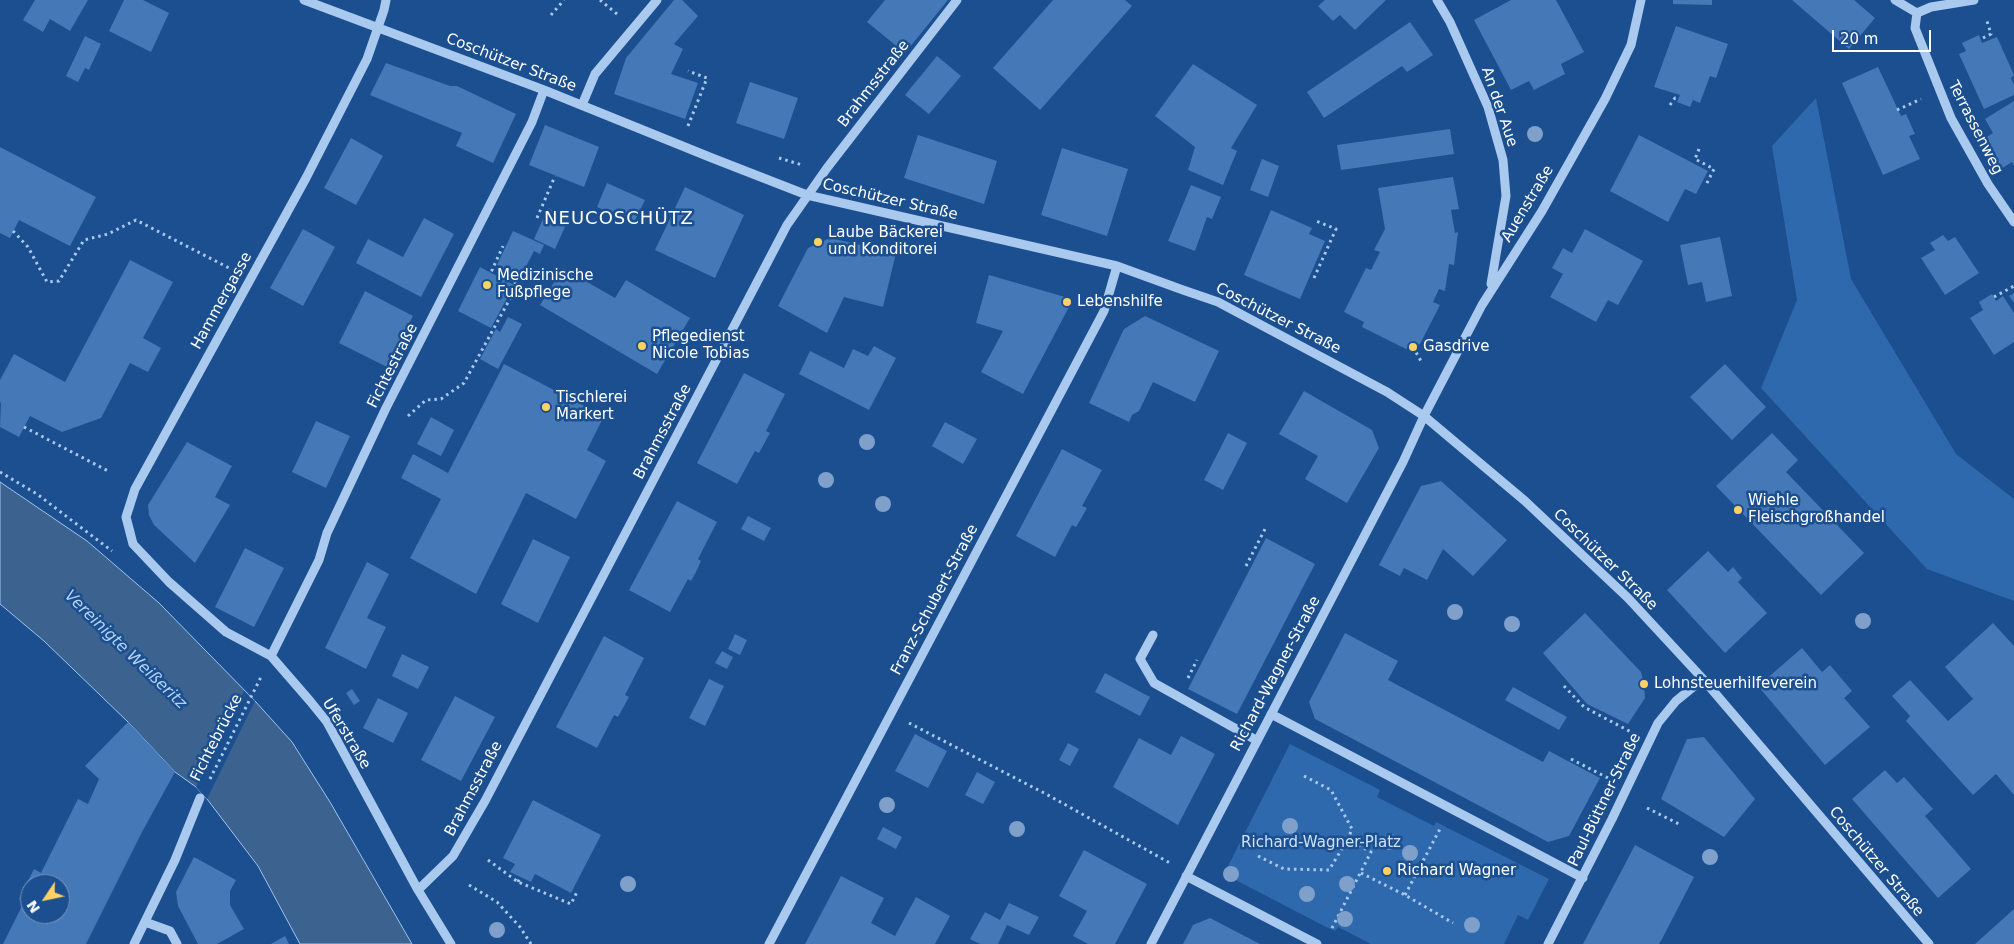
<!DOCTYPE html>
<html>
<head>
<meta charset="utf-8">
<style>
	body { margin:0 }
	#map { position:relative; width:2014px; height:944px; overflow:hidden; background:#1b4f8f; font-family:"DejaVu Sans",sans-serif }
	canvas { display:block }
	.north { position:absolute; left:20px; top:874px; width:50px; height:50px; box-sizing:border-box; background:#1b4f8f; border:1px solid #7695bc; border-radius:50%; rotate:236deg; font-size:14px; font-weight:700; line-height:20px; text-align:center; color:#fff }
	.north::after { content:''; display:block; margin:auto; width:18px; height:22px; background:#ffd166; clip-path:polygon(50% 0,100% 100%,50% 72%,0 100%) }
	.scale { position:absolute; left:1832px; top:30px; width:99px; height:22px; box-sizing:border-box; border:2px solid #fff; border-top:0; padding-left:6px; font-size:15px; line-height:18px; white-space:nowrap; color:#fff; -webkit-text-stroke:4px #1b4f8f; paint-order:stroke }
</style>
</head>
<body>
<div id="map">
<canvas width="2014" height="944"></canvas>
<div class="north">N</div>
<div class="scale">20 m</div>
</div>
<script>
const ctx = document.querySelector('canvas').getContext('2d');
ctx.lineJoin = 'round';
function paint(path, color) { ctx.fillStyle = color; ctx.fill(path, 'evenodd'); }
const toPath = rows => new Path2D(rows.map(r => 'M' + r).join(''));
function stroke(path, color, width, dash) { ctx.strokeStyle = color; ctx.lineWidth = width; ctx.lineCap = dash ? 'butt' : 'round'; ctx.setLineDash(dash || []); ctx.stroke(path); }
function label(font, color, halo, rows, align = 'center') {
  ctx.font = font + ' "DejaVu Sans",sans-serif'; ctx.lineWidth = 5; ctx.setLineDash([]); ctx.textBaseline = 'middle'; ctx.strokeStyle = halo; ctx.fillStyle = color; for (const [text, x, y, turn = 0] of rows) {
    ctx.save(); ctx.translate(x, y); ctx.rotate((+turn || 0) * Math.PI / 180); ctx.textAlign = isNaN(turn) ? turn : align; if (halo) ctx.strokeText(text, 0, 0); ctx.fillText(text, 0, 0); ctx.restore();
  }
}
const green = toPath([
	[1816,98,1851,279,1956,454,2014,499,2014,601,1927,569,1761,388,1797,300,1772,146],
	[1290,744,1380,790,1377,797,1434,826,1436,822,1549,879,1528,920,1518,915,1504,944,1371,944,1338,927,1335,931,1326,927,1224,874]
]);
const water = toPath([
	[0,482,87,541,159,603,255,701,292,742,330,802,412,944,300,944,258,866,207,799,196,787,175,772,128,722,44,641,0,604,0,482]
]);
const pier = toPath([
	[244,691,255,701,207,799,196,787]
]);
const building = toPath([
	[35,0,88,0,70,31,50,19,43,32,23,20],
	[124,0,143,0,169,13,151,52,109,31],
	[674,0,682,0,698,16,674,44,683,49,671,74,698,83,685,119,614,94,626,58],
	[885,0,948,0,905,53,867,22],
	[1053,0,1125,0,1132,6,1040,110,993,68],
	[1325,0,1386,0,1355,30,1340,15,1333,21,1318,6],
	[1511,0,1556,0,1584,52,1561,64,1565,74,1534,90,1529,81,1511,90,1474,20],
	[1673,0,1712,0,1712,5,1673,4],
	[1792,0,1854,0,1875,18,1849,49],
	[1410,22,1433,55,1407,72,1402,66,1324,118,1307,92],
	[1676,26,1728,44,1716,78,1710,76,1700,103,1693,100,1690,107,1677,102,1680,95,1654,87],
	[1979,35,1982,43,1997,37,2014,75,2011,78,2014,85,2014,95,1984,109,1959,54,1966,51,1962,43],
	[85,36,101,44,89,70,85,68,78,82,66,76],
	[937,56,961,76,929,114,905,95],
	[386,63,450,86,457,86,516,114,493,163,456,146,462,133,370,95],
	[1193,64,1257,105,1231,148,1237,151,1223,185,1188,170,1195,147,1155,116],
	[1878,67,1901,116,1906,114,1915,134,1909,136,1920,159,1883,175,1842,83],
	[750,82,798,98,784,139,736,123],
	[2014,101,2014,166,2012,162,1996,172,1978,143,1993,133,1985,119],
	[545,125,599,147,584,187,529,165],
	[1450,129,1454,154,1341,170,1337,145],
	[918,135,997,161,984,204,904,178],
	[1639,135,1708,171,1696,194,1685,189,1668,222,1610,191],
	[351,138,383,156,356,205,324,188],
	[0,147,96,197,70,246,19,220,10,238,0,233],
	[1062,148,1128,169,1107,236,1041,215],
	[1262,159,1279,166,1268,197,1250,190],
	[1453,177,1459,209,1451,210,1455,233,1458,232,1454,265,1449,264,1445,291,1439,289,1433,302,1440,305,1420,344,1406,349,1362,327,1364,322,1344,312,1366,268,1371,270,1380,252,1374,250,1385,229,1378,188],
	[607,183,645,200,634,223,597,207],
	[1191,185,1221,197,1212,219,1207,217,1195,251,1168,241],
	[685,187,744,215,715,278,655,250],
	[548,208,569,218,555,249,534,239],
	[1271,210,1312,228,1309,234,1325,241,1300,299,1244,275],
	[424,218,454,234,421,297,356,263,368,239,403,257],
	[303,229,335,247,303,306,270,288],
	[1585,229,1643,261,1618,305,1608,300,1596,322,1550,297,1563,274,1552,268,1563,248,1572,253],
	[513,231,544,245,540,254,534,251,521,276,497,265],
	[1943,235,1948,241,1955,237,1979,273,1945,295,1921,258,1935,250,1930,243],
	[1720,237,1732,296,1706,302,1702,282,1688,285,1680,245],
	[830,238,896,253,883,307,844,297,827,333,778,306,808,248],
	[130,260,173,282,143,338,161,348,148,372,130,363,101,418,62,432,30,416,19,437,0,427,1,403,0,402,0,380,14,354,65,382],
	[480,267,514,285,491,328,458,311],
	[563,268,615,298,626,280,690,318,657,374,540,305],
	[989,275,1065,297,1069,307,1023,394,981,372,1003,331,976,323],
	[365,291,413,316,387,367,339,343],
	[2014,293,2014,303,2009,296],
	[1992,294,1996,301,2003,296,2014,313,2014,342,1994,355,1970,318,1983,310,1979,302],
	[1145,316,1219,351,1195,402,1153,382,1139,411,1132,415,1129,422,1089,403,1124,329],
	[508,317,522,324,498,369,480,359,496,329,500,332],
	[874,346,896,358,869,410,799,374,810,351,844,368,853,349,868,356],
	[504,364,604,416,587,450,606,461,576,519,526,493,476,594,410,558,441,499,401,478,413,454,448,473],
	[1725,364,1766,407,1732,440,1690,397],
	[744,373,785,394,766,431,770,433,759,453,755,451,737,484,697,463],
	[1304,391,1372,430,1379,448,1347,503,1305,479,1318,456,1279,434],
	[431,417,454,430,441,456,417,444],
	[316,421,350,436,326,488,292,472],
	[945,422,977,439,963,464,932,446],
	[1228,433,1247,443,1223,490,1204,480],
	[1772,433,1798,460,1786,472,1864,553,1821,595,1716,486],
	[187,442,232,466,215,497,230,505,195,563,154,525,149,515,148,505],
	[1062,449,1102,470,1082,506,1087,508,1082,517,1076,527,1072,525,1055,557,1016,536],
	[1441,481,1507,540,1473,576,1443,549,1427,580,1404,568,1400,576,1379,565,1421,486],
	[677,501,717,522,698,559,701,561,696,572,691,581,688,579,670,612,629,590],
	[748,516,771,528,764,541,741,529],
	[1266,538,1315,564,1237,714,1188,689],
	[533,539,570,557,538,623,501,604],
	[245,548,284,568,254,627,215,607],
	[1708,551,1728,572,1733,567,1742,578,1738,582,1767,613,1725,653,1667,590],
	[367,562,389,574,367,618,386,627,366,669,325,648],
	[1585,613,1641,672,1644,684,1645,698,1628,724,1587,704,1543,653],
	[1993,623,2014,646,2014,795,1996,774,1973,795,1906,721,1910,716,1892,696,1910,680,1948,721,1973,699,1945,667],
	[1345,633,1398,661,1388,680,1543,762,1549,751,1600,778,1569,836,1548,842,1315,719,1309,702],
	[735,634,747,640,740,655,728,649],
	[604,636,644,658,625,695,629,697,618,717,614,715,597,748,556,727],
	[1802,648,1822,672,1830,665,1852,691,1844,698,1870,727,1825,765,1758,686],
	[722,651,733,657,727,669,715,663],
	[402,654,429,667,418,689,392,676],
	[1105,673,1150,697,1140,716,1095,692],
	[709,679,724,686,705,726,689,718],
	[1513,687,1567,717,1559,730,1505,700],
	[352,689,360,701,354,705,346,693],
	[455,696,495,717,461,781,421,760],
	[378,698,408,713,393,743,363,728],
	[128,722,175,772,142,832,86,944,3,944,24,902,19,899,34,869,41,873,78,799,88,804,99,779,85,766],
	[30,884,60,884,60,914,30,914],
	[915,734,947,751,928,788,895,771],
	[1181,736,1215,754,1178,825,1113,787,1139,738,1171,755],
	[1704,737,1755,799,1724,837,1661,799,1687,739],
	[1068,743,1079,749,1070,766,1059,760],
	[1885,770,1897,783,1904,777,1933,809,1925,816,1971,869,1938,898,1852,799],
	[977,772,995,782,983,804,965,795],
	[533,800,601,835,571,893,535,874,531,882,510,872,515,864,503,858],
	[883,827,902,837,896,849,877,839],
	[1635,845,1694,877,1662,939,1659,944,1583,944],
	[1084,850,1147,884,1115,944,1088,944,1073,936,1087,911,1059,896],
	[194,857,236,880,230,891,230,905,244,929,217,944,198,944,178,906,176,892],
	[841,876,884,898,871,923,895,936,916,897,950,916,935,944,805,944],
	[1009,903,1039,917,1029,935,1007,925,998,944,980,944,970,939,985,912,1000,920],
	[2014,909,2014,944,1975,944],
	[1210,918,1260,944,1183,944,1193,925],
	[285,936,289,944,271,944]
]);
const path = toPath([
	[600,0,617,14],
	[551,15,564,0],
	[1983,38,1991,34,1986,18],
	[1670,105,1675,98,1678,99],
	[1897,110,1921,99],
	[688,126,707,78,688,71],
	[1699,149,1695,159,1714,169,1706,185],
	[779,158,802,165],
	[537,218,555,176],
	[13,231,28,247,47,282,59,281,84,240,108,234,136,220,231,269],
	[1314,278,1336,229,1316,221],
	[1994,297,2014,286],
	[1413,347,1422,363],
	[408,416,426,400,441,399,464,383,518,284,492,270,503,246],
	[24,427,110,472],
	[0,472,37,494,112,551],
	[1246,566,1265,529],
	[1188,678,1197,660],
	[1564,686,1584,707,1631,732],
	[909,723,1046,794,1170,863],
	[1571,759,1608,778],
	[1304,776,1331,790,1352,829,1348,839,1371,852,1331,930],
	[210,779,261,677],
	[1647,808,1681,825],
	[1258,856,1284,869,1329,870,1348,839],
	[488,860,518,882,571,904,578,890],
	[1361,873,1405,895,1453,923],
	[518,882,520,877],
	[469,885,497,902,520,927,531,944],
	[1405,895,1441,827]
]);
const minor = toPath([
	[304,0,544,90,712,158,807,195,1117,266,1183,290,1218,302,1387,392,1424,416,1525,501,1628,598,1703,679,1929,944],
	[386,0,384,10,367,59,306,178,135,489,126,517,133,544,169,582,226,632,271,656,310,701,327,722,418,890,451,944],
	[1437,0,1450,22,1488,107,1503,160,1506,196,1491,284],
	[1895,0,1917,13],
	[1917,13,1915,28,1951,118,1988,184,2014,222],
	[1917,13,1931,7,1974,0],
	[582,105,595,74,657,0],
	[1153,635,1140,659,1154,683,1256,740],
	[271,656,319,560,327,533,386,408,532,122,544,90],
	[1271,714,1583,878],
	[1186,876,1317,944],
	[418,890,453,856,485,801,787,225,827,168,957,0],
	[145,922,170,931,177,944],
	[134,944,175,860,200,798],
	[769,944,1104,311,1117,266],
	[1151,944,1403,462,1424,416,1482,305,1542,211,1605,99,1631,45,1641,0],
	[1548,944,1612,819,1658,723,1676,701,1703,679]
]);
const trees = [
	[1535,134],
	[867,442],
	[826,480],
	[883,504],
	[1455,612],
	[1863,621],
	[1512,624],
	[887,805],
	[1290,826],
	[1017,829],
	[1390,842],
	[1410,853],
	[1710,857],
	[1231,874],
	[628,884],
	[1347,884],
	[1307,894],
	[1345,919],
	[1472,925],
	[497,930]
];
const markers = [
	[818,242,5,"#ffd166"],
	[487,285,5,"#ffd166"],
	[1067,302,5,"#ffd166"],
	[642,346,5,"#ffd166"],
	[1413,347,5,"#ffd166"],
	[546,407,5,"#ffd166"],
	[1738,510,5,"#ffd166"],
	[1644,684,5,"#ffd166"],
	[1387,871,5,"#ffd166"]
];
const streetNames = [
	["Coschützer Straße",511,63,21],
	["Brahmsstraße",874,84,-52],
	["An der Aue",1499,107,71],
	["Terrassenweg",1975,128,63],
	["Coschützer Straße",890,200,13],
	["Auenstraße",1528,204,-59],
	["Hammergasse",222,301,-61],
	["Coschützer Straße",1278,319,27],
	["Fichtestraße",393,366,-63],
	["Brahmsstraße",663,432,-62],
	["Coschützer Straße",1605,560,44],
	["Franz-Schubert-Straße",935,600,-62],
	["Richard-Wagner-Straße",1276,674,-62],
	["Uferstraße",346,734,59],
	["Fichtebrücke",217,738,-63],
	["Brahmsstraße",474,789,-62],
	["Paul-Büttner-Straße",1605,800,-64],
	["Coschützer Straße",1876,862,50]
];
const poiNames = [
	["Laube Bäckerei",828,233],
	["und Konditorei",828,250],
	["Medizinische",497,276],
	["Fußpflege",497,293],
	["Lebenshilfe",1077,302],
	["Pflegedienst",652,337],
	["Nicole Tobias",652,354],
	["Gasdrive",1423,347],
	["Tischlerei",556,398],
	["Markert",556,415],
	["Wiehle",1748,501],
	["Fleischgroßhandel",1748,518],
	["Lohnsteuerhilfeverein",1654,684],
	["Richard Wagner",1397,871]
];
const parkNames = [
	["Richard-Wagner-Platz",1321,843]
];
const waterNames = [
	["Vereinigte Weißeritz",125,650,44]
];
const quarterNames = [
	["NEUCOSCHÜTZ",619,219]
];
paint(green, '#2e69ad');
paint(water, '#3c6290');
stroke(water, '#9cc4f0', 1);
paint(pier, '#1b4f8f');
paint(building, '#4478b7');
stroke(path, '#a9c9ee', 3, [2.5, 4]);
stroke(minor, '#a9c9ee', 9);
ctx.fillStyle = '#7ea0ca';
for (const [x, y] of trees) { ctx.beginPath(); ctx.arc(x, y, 8, 0, 2 * Math.PI); ctx.fill(); }
for (const [x, y, r, color] of markers) { const dot = new Path2D(); dot.arc(x, y, r, 0, 2 * Math.PI); ctx.fillStyle = color; ctx.fill(dot); stroke(dot, '#1b4f8f', 2); }
label('15px', '#fff', '#1b4f8f', streetNames);
label('15px', '#fff', '#1b4f8f', poiNames, 'left');
label('15px', '#cfe3fa', '#1b4f8f', parkNames);
label('italic 16px', '#b5d3f5', '#1b4f8f', waterNames);
ctx.letterSpacing = '1px';
label('18px', '#fff', '#1b4f8f', quarterNames);
ctx.letterSpacing = '0px';
</script>
</body>
</html>
